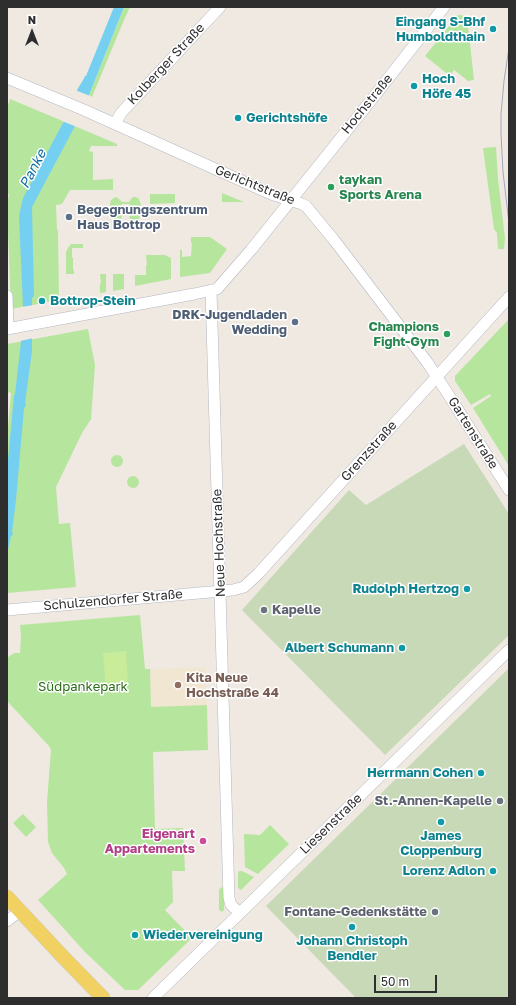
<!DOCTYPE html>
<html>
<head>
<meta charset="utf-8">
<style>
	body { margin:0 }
	#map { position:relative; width:516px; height:1005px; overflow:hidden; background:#efe9e1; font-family:"Golos Text",sans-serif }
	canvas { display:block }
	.frame { position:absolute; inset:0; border:8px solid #2e2e2e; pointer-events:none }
	.north { position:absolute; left:12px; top:12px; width:40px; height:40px; -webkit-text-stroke:3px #fff; paint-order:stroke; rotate:0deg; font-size:11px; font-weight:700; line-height:16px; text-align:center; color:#2e2e2e }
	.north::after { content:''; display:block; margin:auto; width:14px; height:18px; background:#2e2e2e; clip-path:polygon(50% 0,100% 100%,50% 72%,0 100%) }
	.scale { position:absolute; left:374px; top:975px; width:63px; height:18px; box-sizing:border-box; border:2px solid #2e2e2e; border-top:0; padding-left:5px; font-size:12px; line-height:14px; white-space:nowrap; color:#2e2e2e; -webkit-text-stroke:3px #fff; paint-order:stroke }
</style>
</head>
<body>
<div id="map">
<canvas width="516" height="1005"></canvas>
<div class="frame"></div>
<div class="north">N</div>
<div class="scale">50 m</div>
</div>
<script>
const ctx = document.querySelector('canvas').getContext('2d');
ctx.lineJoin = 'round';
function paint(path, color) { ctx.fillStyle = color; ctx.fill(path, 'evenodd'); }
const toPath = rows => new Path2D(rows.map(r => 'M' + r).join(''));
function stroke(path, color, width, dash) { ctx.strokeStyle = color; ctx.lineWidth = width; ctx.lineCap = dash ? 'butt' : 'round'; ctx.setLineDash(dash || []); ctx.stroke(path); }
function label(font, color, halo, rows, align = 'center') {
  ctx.font = font + ' "Golos Text",sans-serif'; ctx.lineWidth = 3; ctx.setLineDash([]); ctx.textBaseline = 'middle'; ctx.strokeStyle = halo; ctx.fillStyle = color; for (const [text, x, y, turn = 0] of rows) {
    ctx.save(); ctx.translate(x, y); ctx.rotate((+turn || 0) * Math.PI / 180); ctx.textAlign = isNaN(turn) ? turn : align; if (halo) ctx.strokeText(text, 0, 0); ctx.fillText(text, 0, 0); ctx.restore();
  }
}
const education = toPath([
	[205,667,207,705,151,707,150,669]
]);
const green = toPath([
	[124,7,131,7,129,9,124,20,92,97,89,95],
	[458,15,467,16,474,80,468,81,454,70,450,76,425,56],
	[10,99,77,127,117,144,117,146,91,146,89,151,93,152,93,180,113,179,113,190,70,190,62,204,56,205,57,230,58,230,59,300,11,309,7,206,9,194,7,194,7,108],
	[496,147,498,179,505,238,504,249,498,249,497,233,494,229,483,148],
	[222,193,244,202,222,202],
	[150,194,175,194,175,203,150,204],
	[115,197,118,198,122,202,129,202,131,199,133,197,136,197,139,199,141,205,139,207,136,209,136,211,139,214,140,216,138,221,133,222,130,219,129,215,133,211,133,209,129,204,122,204,120,208,118,209,118,211,122,215,121,220,118,221,113,220,112,215,115,211,115,210,111,208,110,204,111,200],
	[191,237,210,237,227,249,210,273,180,277,180,250,182,250,182,257,191,256,192,243,191,243],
	[71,244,83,244,83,248,72,248,72,257,73,258,73,270,74,270,74,274,66,274,66,252,68,248],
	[146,255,165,255,171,258,171,279,135,286,135,275,146,275,146,265,147,265],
	[100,274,106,274,106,292,100,293,100,283,101,283],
	[113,274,124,274,124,289,113,291],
	[509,319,509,466,473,408,491,396,490,394,471,405,455,381,455,376],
	[88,329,95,365,91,419,82,433,56,487,59,524,70,523,76,587,7,593,7,438,11,393,7,392,7,344],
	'111 461a6 6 0 1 1 12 0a6 6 0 1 1-12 0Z',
	'127 482a6 6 0 1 1 12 0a6 6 0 1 1-12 0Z',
	[140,615,145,669,150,669,151,707,207,705,208,750,153,752,155,829,183,828,185,871,172,871,173,902,165,910,192,938,138,990,125,990,85,952,38,900,67,874,64,868,52,853,48,842,47,802,51,750,49,746,8,702,7,703,7,658,14,653,20,653,21,635,20,625],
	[23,814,36,827,26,837,13,823],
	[270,825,289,844,258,874,245,867,244,834,260,835],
	[239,871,242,871,254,877,241,890,238,888,238,873],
	[221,887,223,888,224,890,224,910,222,912,219,910,219,890]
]);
const cemetery = toPath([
	[464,444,509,514,509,635,385,755,242,610,349,490,366,505],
	[509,668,509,998,356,998,266,906]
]);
const pitch = toPath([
	[126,651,128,686,106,688,103,653]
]);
const water = toPath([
	[114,7,124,7,89,95,75,126,32,207,34,296,32,298,32,351,25,403,26,404,25,407,24,408,16,500,12,532,13,532,12,536,11,536,7,554,7,471,14,395,15,394,21,342,23,307,19,216,23,198,64,121,77,90,83,80,85,76,86,76]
]);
const pier = toPath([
	[75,90,90,96,77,127,62,121],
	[34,305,34,338,20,341,19,330,21,307]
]);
const minor = toPath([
	[7,78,84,110,271,194,302,204,306,206,334,240,427,362,448,394,509,490],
	[115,124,121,113,220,7],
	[211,290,229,898,231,905,240,913],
	[7,296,8,329],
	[7,329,194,294,217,289,251,250,376,94,444,7],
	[7,610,233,590,244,587,258,574,509,297],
	[7,921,20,911],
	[153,998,509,650]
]);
const major = toPath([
	[7,897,64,958,103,998]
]);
const tram = toPath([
	[509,48,504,81,501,114,501,134,503,172,509,223]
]);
const markers = [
	[493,29,4,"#0f9aa8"],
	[414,86,4,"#0f9aa8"],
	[238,118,4,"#0f9aa8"],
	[331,187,4,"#2e9e5b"],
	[69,217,4,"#5c6f8a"],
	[42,301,4,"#0f9aa8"],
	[295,322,4,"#5c6f8a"],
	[447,334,4,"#2e9e5b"],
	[467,589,4,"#0f9aa8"],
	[264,610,4,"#6b7280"],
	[402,648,4,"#0f9aa8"],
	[178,685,4,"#8d6e63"],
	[481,773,4,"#0f9aa8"],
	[500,801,4,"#6b7280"],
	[441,822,4,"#0f9aa8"],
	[203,841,4,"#d1479c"],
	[493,871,4,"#0f9aa8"],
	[435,912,4,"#6b7280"],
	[352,927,4,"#0f9aa8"],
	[135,935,4,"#0f9aa8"]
];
const cultureNames = [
	["Eingang S-Bhf",485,22],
	["Humboldthain",485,37],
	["Hoch",422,79,"left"],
	["Höfe 45",422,94,"left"],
	["Gerichtshöfe",246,118,"left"],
	["Bottrop-Stein",50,301,"left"],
	["Rudolph Hertzog",459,589],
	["Albert Schumann",394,648],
	["Herrmann Cohen",473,773],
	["James",441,836,"center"],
	["Cloppenburg",441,851,"center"],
	["Lorenz Adlon",485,871],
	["Wiedervereinigung",143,935,"left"],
	["Johann Christoph",352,941,"center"],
	["Bendler",352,956,"center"]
];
const streetNames = [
	["Kolberger Straße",166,64,-47],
	["Hochstraße",367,104,-51],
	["Gerichtstraße",255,185,22],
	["Gartenstraße",473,433,58],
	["Grenzstraße",369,451,-48],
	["Neue Hochstraße",219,543,-92],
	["Schulzendorfer Straße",113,600,-5],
	["Liesenstraße",331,824,-44]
];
const leisureNames = [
	["taykan",339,180],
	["Sports Arena",339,195],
	["Champions",439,327,"right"],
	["Fight-Gym",439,342,"right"]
];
const serviceNames = [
	["Begegnungszentrum",77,210],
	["Haus Bottrop",77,225],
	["DRK-Jugendladen",287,315,"right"],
	["Wedding",287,330,"right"]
];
const worshipNames = [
	["Kapelle",272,610,"left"],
	["St.-Annen-Kapelle",492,801],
	["Fontane-Gedenkstätte",427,912]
];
const educationNames = [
	["Kita Neue",186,678],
	["Hochstraße 44",186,693]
];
const parkNames = [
	["Südpankepark",83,687]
];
const hotelNames = [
	["Eigenart",195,834],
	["Appartements",195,849]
];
const waterNames = [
	["Panke",33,169,-63]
];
paint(education, '#f0e6d1');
paint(green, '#b6e59e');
paint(cemetery, '#c8d9b8');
paint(pitch, '#c9ec9a');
paint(water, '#75cff0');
paint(pier, '#efe9e1');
stroke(minor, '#b4b7c1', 12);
stroke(major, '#c9c9c9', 15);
stroke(minor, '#fff', 11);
stroke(major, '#f2d163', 14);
stroke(tram, '#a3a6b8', 1);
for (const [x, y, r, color] of markers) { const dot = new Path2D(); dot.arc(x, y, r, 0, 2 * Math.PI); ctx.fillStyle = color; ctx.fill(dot); stroke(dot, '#fff', 1.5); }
label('bold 13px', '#0d838f', '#fff', cultureNames, 'right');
label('13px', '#2e2e2e', '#fff', streetNames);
label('bold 13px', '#27864d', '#fff', leisureNames, 'left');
label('bold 13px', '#4e5e75', '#fff', serviceNames, 'left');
label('bold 13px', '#5b616d', '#fff', worshipNames, 'right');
label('bold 13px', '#785e54', '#fff', educationNames, 'left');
label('13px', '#2c6e1b', '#fff', parkNames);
label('bold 13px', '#b23c85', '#fff', hotelNames, 'right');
label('italic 14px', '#0d6fa3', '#fff', waterNames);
</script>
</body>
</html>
